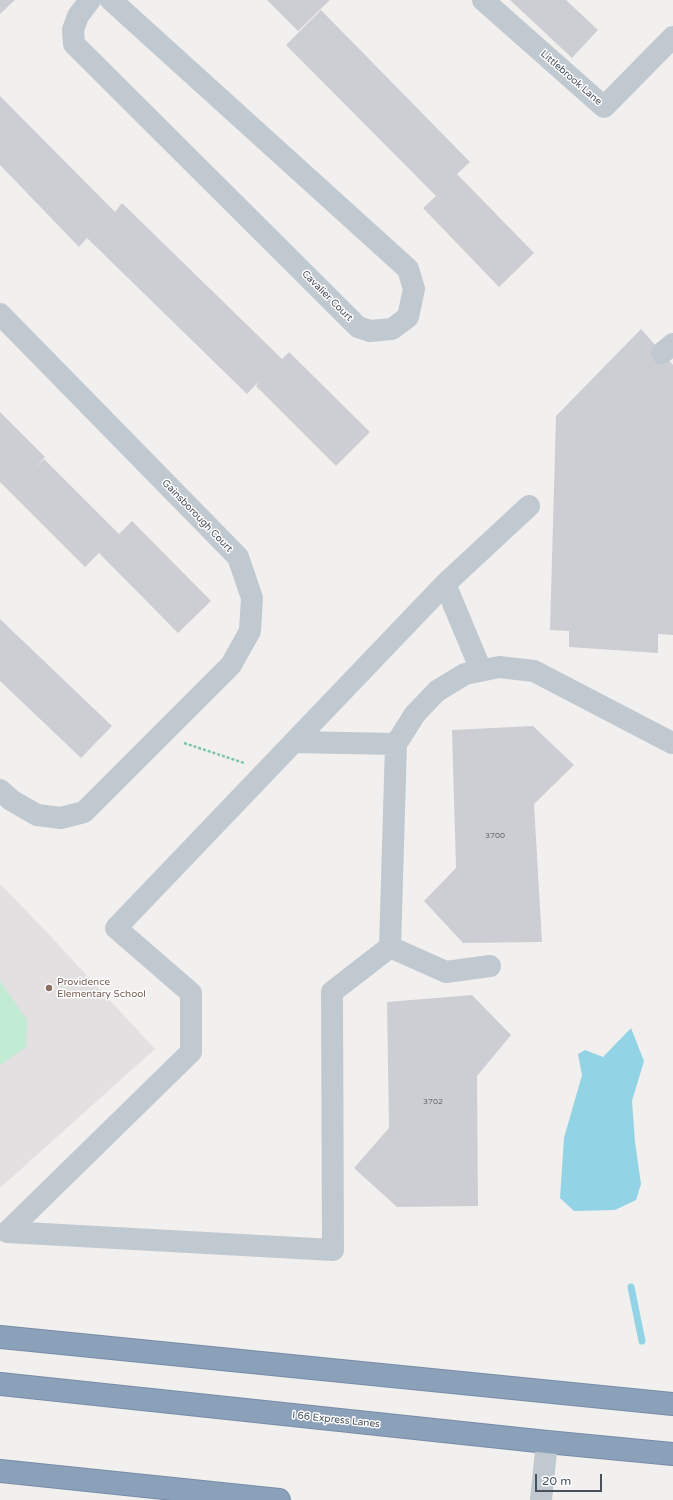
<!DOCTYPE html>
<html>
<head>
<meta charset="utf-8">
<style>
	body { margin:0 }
	#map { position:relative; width:673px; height:1500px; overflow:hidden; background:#f2efef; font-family:"Varela Round",sans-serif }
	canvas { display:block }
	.scale { position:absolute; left:535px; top:1474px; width:67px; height:18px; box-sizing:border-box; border:2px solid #49525b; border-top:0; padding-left:5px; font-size:12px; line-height:14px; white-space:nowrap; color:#49525b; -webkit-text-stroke:3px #fff; paint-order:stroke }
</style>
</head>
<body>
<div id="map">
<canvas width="673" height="1500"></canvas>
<div class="scale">20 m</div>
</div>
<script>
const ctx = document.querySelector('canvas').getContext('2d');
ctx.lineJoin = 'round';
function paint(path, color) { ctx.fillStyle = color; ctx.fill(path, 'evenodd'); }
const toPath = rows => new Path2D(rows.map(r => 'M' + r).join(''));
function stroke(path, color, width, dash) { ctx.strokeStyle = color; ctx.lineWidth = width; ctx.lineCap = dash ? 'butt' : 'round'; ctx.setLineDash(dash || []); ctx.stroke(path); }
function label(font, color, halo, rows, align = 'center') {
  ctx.font = font + ' "Varela Round",sans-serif'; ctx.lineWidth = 3; ctx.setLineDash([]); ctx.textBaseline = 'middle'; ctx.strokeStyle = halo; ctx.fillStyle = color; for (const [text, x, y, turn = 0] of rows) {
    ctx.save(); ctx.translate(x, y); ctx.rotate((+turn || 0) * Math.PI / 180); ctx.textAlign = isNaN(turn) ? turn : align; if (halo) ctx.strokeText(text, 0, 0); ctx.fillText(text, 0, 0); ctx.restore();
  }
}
const education = toPath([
	[0,884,42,927,155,1049,0,1188]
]);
const green = toPath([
	[0,981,27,1020,26,1047,0,1065]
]);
const water = toPath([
	[631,1028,644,1061,632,1101,635,1142,641,1184,636,1200,615,1210,574,1211,560,1198,564,1138,582,1075,578,1054,585,1050,603,1057]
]);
const stream = toPath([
	[631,1287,642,1341]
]);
const building = toPath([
	[0,0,15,0,0,14],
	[267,0,330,0,298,31],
	[510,0,566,0,598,30,572,58],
	[321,10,470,162,457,174,534,253,499,287,423,208,436,196,286,45],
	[0,96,115,212,122,203,282,359,289,352,370,432,336,466,256,386,260,380,247,394,87,238,79,247,0,165],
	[641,329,673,365,673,635,658,634,658,653,569,647,569,631,550,630,556,416],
	[0,412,45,457,34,469,44,459,119,534,132,521,211,601,178,633,99,553,85,567,0,482],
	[0,619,112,726,81,758,0,681],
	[533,726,574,765,534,804,542,942,463,943,424,901,456,868,452,730],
	[472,995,511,1035,477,1076,478,1206,397,1207,354,1168,389,1128,387,1002]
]);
const path = toPath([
	[184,743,244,763]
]);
const minor = toPath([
	[90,0,78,16,73,30,74,44,358,327,370,331,392,329,408,317,414,289,408,269,111,0],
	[483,0,604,107,673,37],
	[0,314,238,557,252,598,250,631,231,665,84,812,61,818,37,815,11,800,0,790],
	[662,353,673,344],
	[445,584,529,506],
	[481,670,445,584,116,928,191,993,191,1052,7,1232,333,1250,332,992,390,947,396,744,415,714,437,691,465,674,499,667,534,671,672,743],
	[294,742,396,744],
	[390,947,446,972,490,966],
	[541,1500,547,1442]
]);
const highway = toPath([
	[0,1337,673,1404],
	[0,1384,547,1442,673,1454],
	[0,1471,279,1500]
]);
const markers = [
	[49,988,4,"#8d6e63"]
];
const numberNames = [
	["3700",495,836],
	["3702",433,1102]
];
const streetNames = [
	["Littlebrook Lane",571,78,41],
	["Cavalier Court",327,296,45],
	["Gainsborough Court",197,516,46],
	["I 66 Express Lanes",336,1420,6]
];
const educationNames = [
	["Providence",57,982],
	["Elementary School",57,994]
];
paint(education, '#e2e0e0');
paint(green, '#c1ebd2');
paint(water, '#92d3e5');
stroke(stream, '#92d3e5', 7);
paint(building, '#ccced3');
stroke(highway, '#768ca6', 24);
stroke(path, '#7cc7a3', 2.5, [3, 2]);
stroke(minor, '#c1c9d0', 22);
stroke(highway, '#8ba1ba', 22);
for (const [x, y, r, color] of markers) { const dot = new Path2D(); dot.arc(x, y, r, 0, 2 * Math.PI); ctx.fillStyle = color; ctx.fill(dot); stroke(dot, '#fff', 1.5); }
label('8px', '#6a7179', null, numberNames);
label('10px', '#49525b', '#fff', streetNames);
label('10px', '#785e54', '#fff', educationNames, 'left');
</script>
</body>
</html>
